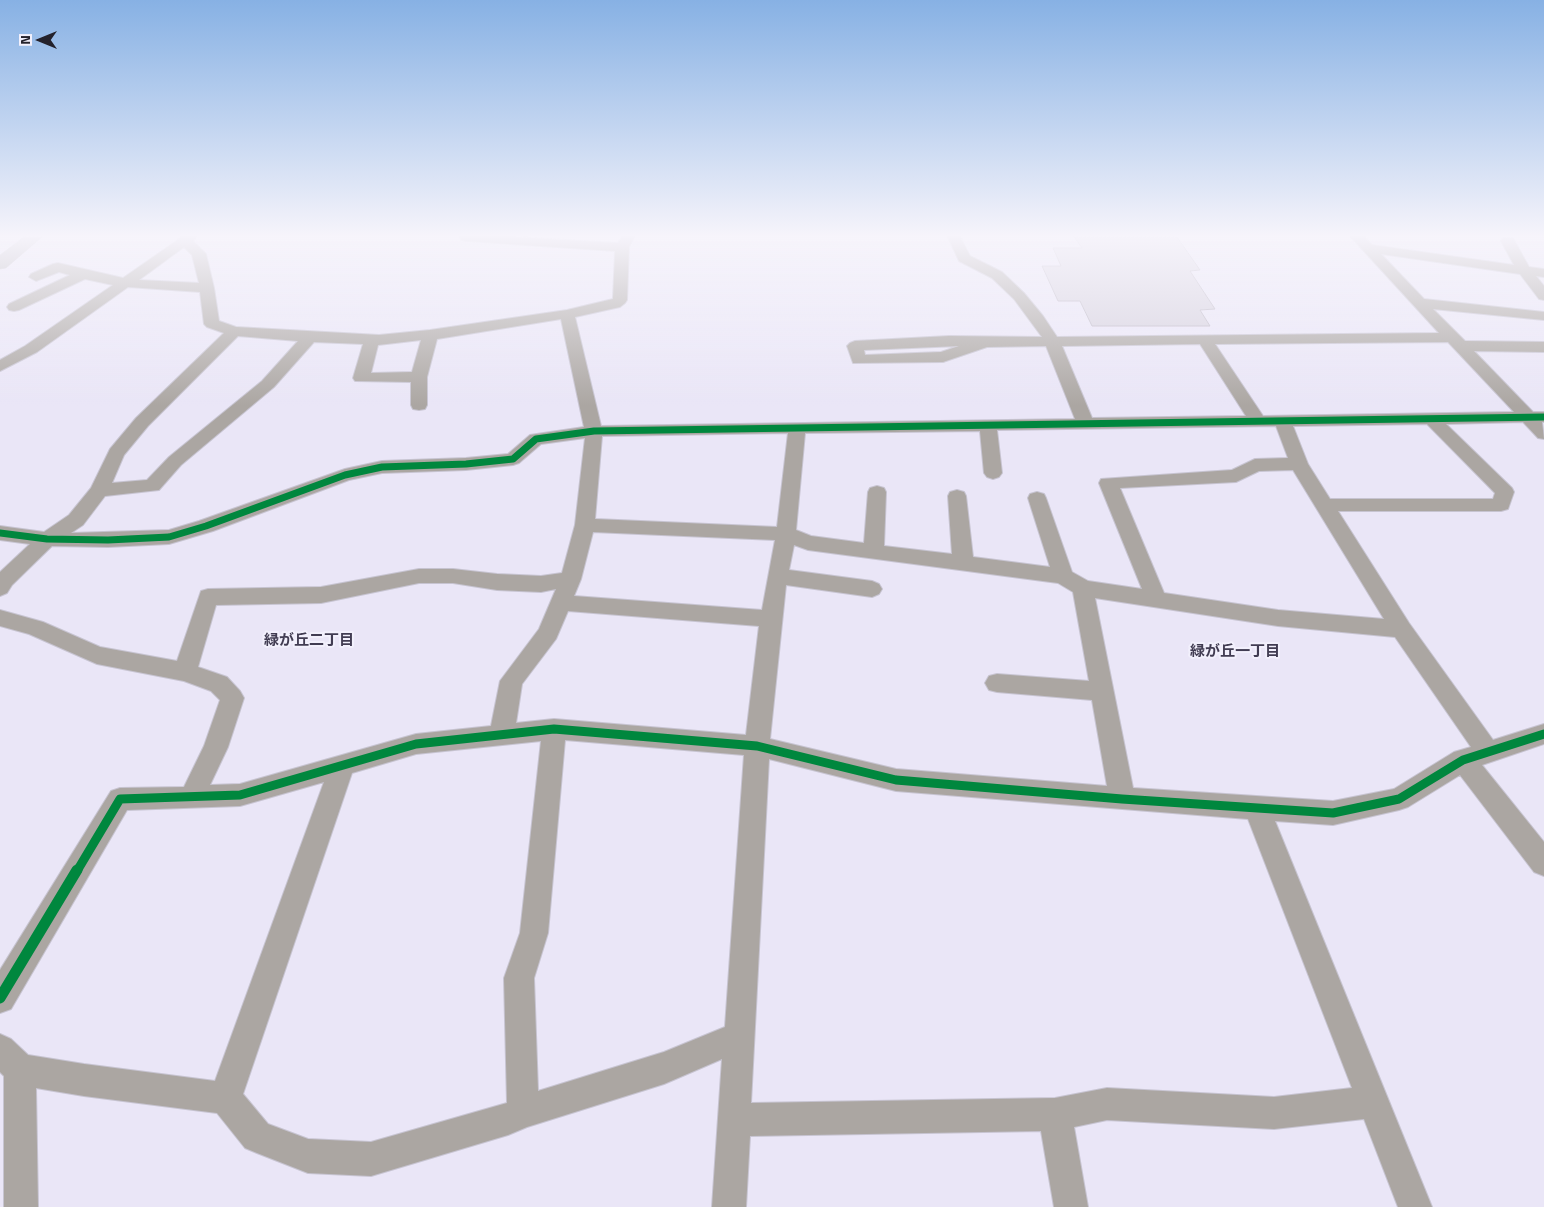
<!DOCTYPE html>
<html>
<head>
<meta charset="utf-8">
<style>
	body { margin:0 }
	#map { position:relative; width:1544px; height:1207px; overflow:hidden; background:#eae6f7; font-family:"Titillium Web",sans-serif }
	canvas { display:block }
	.north { position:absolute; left:15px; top:15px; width:50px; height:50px; -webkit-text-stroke:4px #f2f0fc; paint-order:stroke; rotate:270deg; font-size:14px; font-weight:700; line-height:20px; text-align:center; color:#24222c }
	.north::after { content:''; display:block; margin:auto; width:18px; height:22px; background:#24222c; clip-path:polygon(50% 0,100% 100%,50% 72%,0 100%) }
</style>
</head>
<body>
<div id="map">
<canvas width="1544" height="1207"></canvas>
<div class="north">N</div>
</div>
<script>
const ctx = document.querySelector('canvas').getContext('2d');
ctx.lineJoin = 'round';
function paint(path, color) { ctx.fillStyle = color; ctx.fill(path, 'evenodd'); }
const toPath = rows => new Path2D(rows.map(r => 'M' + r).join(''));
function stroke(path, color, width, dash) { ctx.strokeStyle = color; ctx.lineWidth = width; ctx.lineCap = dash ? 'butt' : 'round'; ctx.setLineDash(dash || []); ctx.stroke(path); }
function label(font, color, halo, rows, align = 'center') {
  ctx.font = font + ' "Titillium Web","Noto Sans JP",sans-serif'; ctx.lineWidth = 4; ctx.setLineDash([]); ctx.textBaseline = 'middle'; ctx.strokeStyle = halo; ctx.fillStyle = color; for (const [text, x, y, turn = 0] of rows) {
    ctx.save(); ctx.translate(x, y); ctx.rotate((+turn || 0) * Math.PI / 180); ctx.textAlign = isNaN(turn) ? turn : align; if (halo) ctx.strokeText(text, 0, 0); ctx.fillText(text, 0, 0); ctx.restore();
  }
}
const building = toPath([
	[1074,237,1177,237,1200,270,1190,271,1215,309,1200,310,1210,326,1092,326,1080,301,1058,301,1042,266,1061,266,1053,248,1082,248,1074,237]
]);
const minor = toPath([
	[182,237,196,237,193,241,206,254,214,288,219,321,236,327,379,335,430,330,567,310,613,299,615,251,466,241,461,240,460,237,510,237,618,243,622,237,634,237,629,247,627,300,625,303,620,307,575,317,601,426,1075,419,1046,346,987,347,943,362,853,363,847,346,850,343,855,341,949,336,1042,337,1014,299,992,278,959,261,948,237,960,237,970,256,1002,272,1024,293,1043,316,1057,337,1439,333,1351,237,1364,237,1372,245,1514,265,1501,241,1503,238,1513,238,1529,267,1544,269,1544,277,1536,276,1544,286,1544,300,1539,299,1520,274,1381,254,1424,299,1544,312,1544,320,1433,309,1465,341,1544,342,1544,352,1474,351,1533,412,1544,412,1544,422,1542,422,1544,439,1538,438,1523,422,1446,424,1512,488,1514,492,1508,509,1501,511,1338,511,1409,623,1493,740,1544,724,1544,744,1482,765,1544,842,1544,876,1534,872,1460,775,1408,807,1399,810,1333,825,1275,821,1432,1207,1398,1207,1364,1119,1274,1129,1107,1120,1074,1127,1088,1207,1054,1207,1041,1131,750,1136,746,1207,712,1207,722,1059,664,1084,527,1127,508,1135,371,1176,308,1173,257,1153,245,1148,217,1113,84,1096,36,1088,38,1207,4,1207,4,1076,0,1072,0,1034,11,1039,28,1055,84,1064,215,1081,324,782,240,806,127,810,11,1009,0,1013,0,970,111,791,120,788,184,787,204,746,220,700,211,691,184,681,97,664,29,634,0,626,0,610,43,622,100,647,177,661,201,591,208,589,321,587,419,569,453,569,497,574,541,576,562,573,575,525,585,438,541,444,519,463,513,465,466,470,382,473,349,480,213,531,169,544,108,547,52,546,12,585,7,593,0,596,0,572,30,544,0,540,0,526,44,532,69,515,91,488,110,449,136,418,224,333,207,327,204,324,200,292,128,287,37,352,0,371,0,360,25,346,113,285,85,279,19,310,14,311,9,310,7,307,9,304,70,275,59,272,36,281,29,277,31,274,53,264,58,263,123,278,182,237],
	[184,247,192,255,199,283,139,280,184,247],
	[561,319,584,427,530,435,508,454,466,458,382,461,345,469,199,521,169,530,71,533,83,525,105,496,159,490,181,465,274,387,314,342,363,344,353,378,355,381,411,382,411,405,413,409,419,410,425,409,427,405,427,377,437,339,561,319],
	[238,336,298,341,262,381,169,457,147,480,112,483,124,455,148,426,238,336],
	[421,340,412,372,371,373,378,345,421,340],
	[1448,342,1514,412,1263,416,1215,344,1448,342],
	[1200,344,1246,416,1092,418,1062,346,1200,344],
	[959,346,941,352,865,355,864,350,959,346],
	[1427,424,1495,493,1493,499,1330,499,1308,464,1293,426,1427,424],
	[1276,426,1288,458,1255,459,1232,470,1101,479,1099,483,1142,589,1088,581,1072,572,1046,498,1044,494,1037,492,1030,494,1028,498,1050,567,973,557,966,496,964,492,957,490,950,492,948,496,952,554,884,546,886,492,884,488,877,486,870,488,868,492,864,543,811,536,796,530,805,433,980,431,984,473,987,477,993,479,999,477,1002,473,997,430,1276,426],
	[788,433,777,527,595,519,602,436,788,433],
	[1293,470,1384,619,1278,610,1164,593,1120,488,1236,482,1259,471,1293,470],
	[593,532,775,540,762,610,574,596,581,579,593,532],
	[794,545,808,550,1058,583,1073,592,1089,681,997,674,989,676,985,683,989,690,997,692,1092,700,1107,786,896,769,770,739,786,585,872,597,879,594,882,589,879,584,872,581,789,570,794,545],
	[419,583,453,583,497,590,541,592,556,589,539,629,500,681,491,726,416,734,240,784,210,785,228,747,244,698,240,691,227,677,198,667,216,605,321,603,419,583],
	[1095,598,1278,626,1395,637,1471,747,1454,752,1394,789,1333,801,1133,788,1095,598],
	[568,611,759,626,746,735,554,719,516,723,522,684,556,639,568,611],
	[565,740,744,755,725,1027,664,1052,538,1091,534,978,548,933,565,740],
	[541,741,520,933,504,978,507,1103,371,1142,308,1139,268,1124,243,1094,352,773,416,754,541,741],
	[769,759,896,791,1248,819,1352,1088,1274,1097,1107,1088,1055,1098,751,1103,769,759]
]);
const highway = toPath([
	[24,237,42,237,6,268,0,269,0,255,24,237]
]);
const cyclewayFar2 = toPath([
	[0,533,47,539,108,540,169,537,206,526,345,475,382,467,466,464,513,459,536,439,594,431,1544,417]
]);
const cyclewayFar1 = toPath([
	[77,871,120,799,240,795,416,744,554,729,757,746,896,780,1122,799,1333,813,1399,799,1463,760,1544,734]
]);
const cycleway = toPath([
	[0,998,77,870]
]);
const neighbourhoodNames = [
	["緑が丘二丁目",309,641],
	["緑が丘一丁目",1235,652]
];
paint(building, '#d5d0dd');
stroke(building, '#b9b4c1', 1);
stroke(minor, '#c7c4d1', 2);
stroke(highway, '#c7c4d1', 1);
paint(minor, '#aba6a2');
paint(highway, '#adaaac');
stroke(cyclewayFar2, '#00873e', 7);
stroke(cyclewayFar1, '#00873e', 9);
stroke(cycleway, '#00873e', 11);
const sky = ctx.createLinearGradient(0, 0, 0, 406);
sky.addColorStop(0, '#87b1e4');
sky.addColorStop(0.58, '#f6f4fb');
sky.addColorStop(1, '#f6f4fb00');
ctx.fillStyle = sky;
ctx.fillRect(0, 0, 1544, 406);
label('bold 15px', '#413c52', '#f2f0fc', neighbourhoodNames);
</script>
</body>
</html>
